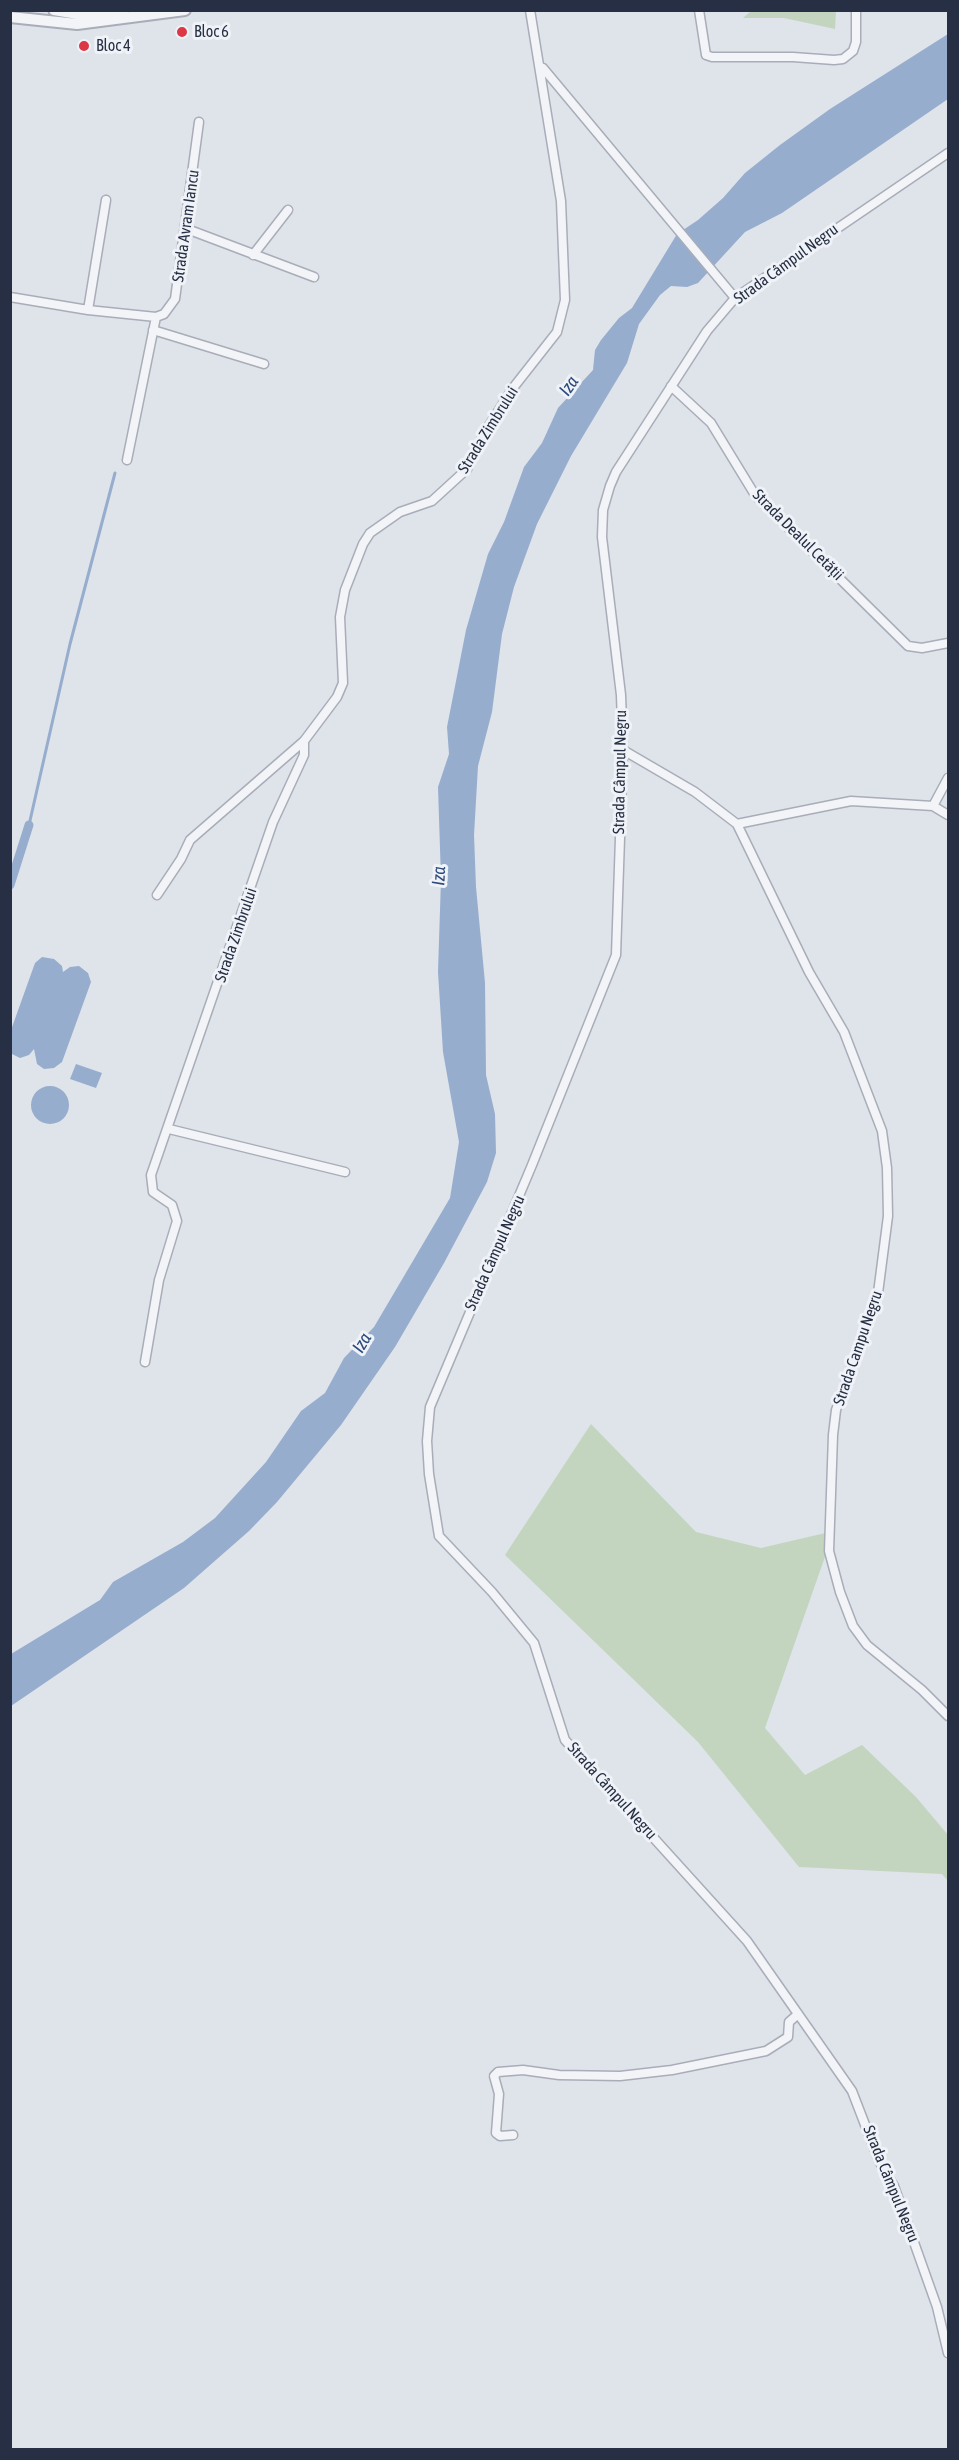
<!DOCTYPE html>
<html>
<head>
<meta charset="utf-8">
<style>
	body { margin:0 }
	#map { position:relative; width:959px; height:2460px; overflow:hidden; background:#dfe3ea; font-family:"Asap Condensed",sans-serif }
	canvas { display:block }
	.frame { position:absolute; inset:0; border:12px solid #262f43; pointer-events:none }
</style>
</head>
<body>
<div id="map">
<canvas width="959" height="2460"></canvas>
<div class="frame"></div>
</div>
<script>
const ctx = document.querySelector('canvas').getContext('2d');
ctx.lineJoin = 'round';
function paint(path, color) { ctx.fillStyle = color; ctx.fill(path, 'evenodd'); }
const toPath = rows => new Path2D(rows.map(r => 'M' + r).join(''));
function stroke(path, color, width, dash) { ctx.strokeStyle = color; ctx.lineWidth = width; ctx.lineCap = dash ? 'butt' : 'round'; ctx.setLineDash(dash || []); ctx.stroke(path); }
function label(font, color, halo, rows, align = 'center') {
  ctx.font = font + ' "Asap Condensed",sans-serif'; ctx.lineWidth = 6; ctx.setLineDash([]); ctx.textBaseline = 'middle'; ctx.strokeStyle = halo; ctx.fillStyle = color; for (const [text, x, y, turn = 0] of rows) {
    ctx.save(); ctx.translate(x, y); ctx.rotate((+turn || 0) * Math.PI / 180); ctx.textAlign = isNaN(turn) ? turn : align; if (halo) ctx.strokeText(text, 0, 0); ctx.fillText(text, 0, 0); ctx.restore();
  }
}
const green = toPath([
	[751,11,836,11,835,29,784,18,743,18],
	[591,1424,696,1532,761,1548,834,1531,765,1728,805,1775,862,1745,916,1797,948,1835,948,1881,942,1874,799,1867,698,1742,505,1555]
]);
const water = toPath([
	[948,34,948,99,782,213,745,232,698,283,687,287,671,286,660,295,639,324,627,363,571,456,537,524,514,587,502,634,492,712,478,766,474,835,476,887,485,983,486,1075,495,1114,496,1153,487,1182,444,1263,395,1347,341,1425,277,1502,249,1531,184,1588,11,1706,11,1654,100,1600,113,1582,183,1542,215,1518,266,1462,301,1411,325,1393,344,1358,374,1327,450,1198,459,1142,443,1052,438,972,441,879,438,787,449,754,447,727,466,630,488,554,504,522,524,467,542,443,558,408,593,370,595,350,601,340,619,318,632,308,677,234,698,220,723,198,745,173,780,145,830,109],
	[42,957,54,959,62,966,63,972,70,967,79,966,88,973,91,982,62,1062,54,1068,44,1069,37,1064,34,1049,29,1055,20,1058,10,1053,11,1030,35,963],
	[76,1064,102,1073,96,1088,70,1079],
	'31 1105a19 19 0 1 1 38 0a19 19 0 1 1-38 0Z'
]);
const stream = toPath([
	[29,825,70,644,115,473]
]);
const canal = toPath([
	[10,885,29,825]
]);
const minor = toPath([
	[699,10,706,55,712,57,793,57,834,60,843,59,853,51,856,42,856,10],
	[543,68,735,298],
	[948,153,735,298,707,331,616,472,610,486,603,510,602,537,621,695,623,750,616,955,532,1165,430,1407,427,1441,429,1474,439,1536,492,1592,534,1643,565,1740,747,1941,852,2091,879,2161,894,2186,937,2307,948,2353],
	[187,229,314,277],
	[253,255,288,210],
	[10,297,88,310,156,317,164,314,175,299,199,122],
	[88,310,106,200],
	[153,330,264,364],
	[671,386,711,423,755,495,908,646,922,648,948,643],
	[127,460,156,317],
	[623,750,695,792,737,824,851,801,933,806,948,815],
	[933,806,948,778],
	[737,824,809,972,844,1032,882,1131,887,1168,888,1216,878,1293,836,1410,833,1435,829,1551,840,1592,853,1626,867,1645,922,1690,948,1716],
	[157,895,181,859,190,840,304,741,337,697,343,683,340,617,345,590,363,544,370,533,400,512,432,501,467,469,485,432,513,388,557,332,565,300,561,201,530,10],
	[169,1129,345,1172],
	[145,1362,159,1280,177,1221,172,1205,153,1192,151,1175,273,822,304,755,304,741],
	[513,2135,500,2136,496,2133,499,2094,494,2076,498,2072,523,2070,559,2075,620,2076,672,2070,766,2051,788,2037,789,2022,797,2015]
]);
const tertiary = toPath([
	[54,10,78,14,124,10],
	[10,17,77,24,185,10]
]);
const markers = [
	[182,32,6,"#dc3744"],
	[84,46,6,"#dc3744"]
];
const poiNames = [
	["Bloc 6",194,32],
	["Bloc 4",96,46]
];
const streetNames = [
	["Strada Avram Iancu",186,226,-82],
	["Strada Câmpul Negru",786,264,-36],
	["Strada Zimbrului",488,430,-58],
	["Strada Dealul Cetății",798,535,45],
	["Strada Câmpul Negru",620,772,-89],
	["Strada Zimbrului",236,935,-71],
	["Strada Câmpul Negru",495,1253,-66],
	["Strada Campu Negru",858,1348,-71],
	["Strada Câmpul Negru",612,1791,48],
	["Strada Câmpul Negru",891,2184,68]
];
const waterNames = [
	["Iza",569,386,-55],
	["Iza",439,876,-87],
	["Iza",362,1343,-59]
];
paint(green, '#c3d5bf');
paint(water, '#96adce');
stroke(stream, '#96adce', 3);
stroke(canal, '#96adce', 9);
stroke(minor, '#a8adb8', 11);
stroke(tertiary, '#a8adb8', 14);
stroke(minor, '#f3f4f8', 8);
stroke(tertiary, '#f3f4f8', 10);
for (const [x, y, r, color] of markers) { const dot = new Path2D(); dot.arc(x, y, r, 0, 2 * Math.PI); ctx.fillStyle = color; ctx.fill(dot); stroke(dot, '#eff2f7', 2); }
label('16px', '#262f43', '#eff2f7', poiNames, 'left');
label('16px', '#262f43', '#eff2f7', streetNames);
label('italic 18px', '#2c4a7c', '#eff2f7', waterNames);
</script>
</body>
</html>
